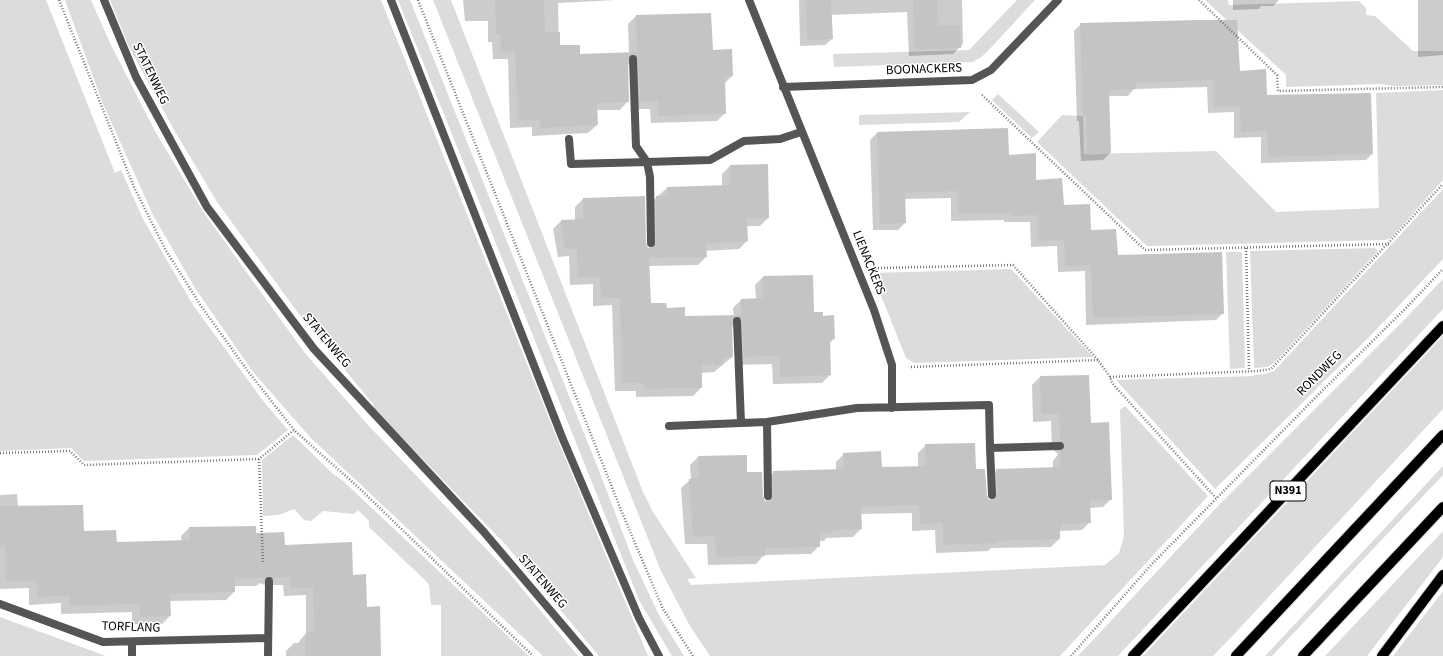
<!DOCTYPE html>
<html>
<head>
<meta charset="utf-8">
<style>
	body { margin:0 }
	canvas { display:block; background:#fff }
</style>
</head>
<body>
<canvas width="1443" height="656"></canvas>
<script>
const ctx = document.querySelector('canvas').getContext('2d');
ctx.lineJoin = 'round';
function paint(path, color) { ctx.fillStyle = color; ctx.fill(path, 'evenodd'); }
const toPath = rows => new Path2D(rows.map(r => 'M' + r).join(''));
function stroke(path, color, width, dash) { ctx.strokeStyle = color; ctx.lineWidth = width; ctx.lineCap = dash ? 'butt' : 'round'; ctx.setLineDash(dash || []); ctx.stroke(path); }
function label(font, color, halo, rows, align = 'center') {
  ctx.font = font + ' "Source Sans 3",sans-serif'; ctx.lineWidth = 3; ctx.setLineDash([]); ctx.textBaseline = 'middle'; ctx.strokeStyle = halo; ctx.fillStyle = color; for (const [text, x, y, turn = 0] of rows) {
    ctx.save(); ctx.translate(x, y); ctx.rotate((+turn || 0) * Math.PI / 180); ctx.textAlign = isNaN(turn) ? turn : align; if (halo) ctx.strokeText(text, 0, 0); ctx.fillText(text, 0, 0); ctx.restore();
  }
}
const green = toPath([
	[0,0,46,0,115,173,121,170,143,219,193,305,264,402,288,430,257,455,84,461,71,448,0,451],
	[65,0,91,0,110,43,155,131,204,213,304,352,368,425,510,574,578,656,543,656,310,437,253,372,195,288,153,215,103,104],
	[110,0,381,0,556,436,648,656,599,656,505,544,374,409,373,404,299,314,217,202,173,128,128,45],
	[398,0,410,0,600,473,633,560,660,617,684,656,672,656,640,602],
	[433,0,451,0,643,492,653,512,696,578,687,579,691,585,1105,565,1119,553,1124,536,1120,410,1125,406,1208,496,1060,656,710,656,690,626,661,571],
	[1017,0,1035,0,987,52,980,58,972,62,834,67,833,54,969,50],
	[1205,0,1228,0,1229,5,1359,1,1366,8,1366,15,1375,16,1413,51,1443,51,1443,85,1394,86,1381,84,1286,87,1286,75],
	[1443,90,1443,180,1391,238,1385,240,1147,246,1037,142,1062,115,1083,116,1084,154,1216,151,1276,212,1379,208,1376,93],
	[998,94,1039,132,1032,138,992,100],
	[970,112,959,122,859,125,859,115],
	[1443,189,1443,259,1373,333,1215,489,1116,380,1254,376,1254,375,1265,374,1274,371],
	[1375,248,1378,251,1274,363,1267,367,1254,368,1250,251],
	[1226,252,1242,252,1245,368,1230,369],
	[1011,269,1093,357,914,363,906,358,872,273],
	[1443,279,1443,309,1118,656,1078,656,1219,505,1405,319],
	[1443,336,1443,409,1238,630,1213,656,1143,656],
	[293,435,332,473,343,481,529,656,441,656,441,605,431,605,429,584,369,527,369,521,358,510,354,514,323,511,311,521,304,520,294,509,279,515,263,516,262,460],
	[1443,466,1443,475,1407,513,1272,656,1265,656],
	[1443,531,1443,557,1367,656,1325,656],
	[1443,591,1443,656,1393,656],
	[0,617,106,656,0,656]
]);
const shadow = toPath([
	[463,0,615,0,558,3,559,46,579,55,629,53,628,24,636,16,712,51,732,76,724,84,725,113,717,121,651,123,650,109,632,109,631,67,627,63,628,101,620,110,596,110,597,125,588,133,532,136,532,127,510,128,508,59,493,59,492,42,488,42,488,21,465,21],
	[799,0,962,0,963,44,953,54,909,56,907,12,831,15,832,39,825,45,800,46],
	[1233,0,1279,0,1273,6,1261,6,1259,9,1233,10],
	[1418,0,1443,0,1443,55,1418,57],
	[1081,24,1239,72,1266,96,1372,154,1366,160,1261,163,1261,137,1234,138,1234,112,1208,113,1207,87,1134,89,1128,96,1108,96,1110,153,1103,160,1081,161,1079,121,1077,121,1074,31],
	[877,133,1008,156,1117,256,1223,313,1216,320,1086,325,1085,271,1058,272,1057,246,1031,247,1030,222,1004,222,1004,220,951,221,951,198,904,199,905,223,898,230,873,230,870,140],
	[730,166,768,218,760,226,747,226,747,241,739,249,705,251,706,257,698,265,649,266,650,304,684,317,734,316,733,308,741,300,756,299,755,285,763,277,813,313,822,317,834,339,829,344,830,375,822,383,773,384,772,364,736,365,735,329,731,325,732,357,714,372,701,373,701,388,693,396,636,397,636,391,615,391,612,305,593,306,593,284,570,285,569,256,558,257,553,229,561,221,575,220,575,207,583,199,644,243,649,251,648,205,667,188,722,186,722,174],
	[1040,377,1090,424,1111,499,1103,507,1089,508,1090,522,1082,530,1059,531,1059,539,1051,547,991,548,988,551,936,553,935,530,912,531,912,513,860,514,861,529,853,537,826,538,824,541,819,541,819,546,811,554,764,555,756,564,708,565,707,544,685,544,681,488,691,479,690,465,698,457,746,473,766,504,765,480,774,472,836,470,836,462,844,454,881,468,918,467,918,453,926,445,975,470,990,502,989,478,997,470,1053,469,1053,461,1058,454,1052,449,1051,421,1033,422,1032,385],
	[17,494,18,507,116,543,182,542,181,536,189,528,255,534,352,576,366,608,380,656,286,656,286,651,294,643,298,643,306,633,306,595,284,596,283,585,265,585,260,583,256,586,234,586,234,592,226,600,170,601,170,616,162,624,132,624,132,612,61,614,61,603,29,605,29,588,0,589,0,495]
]);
const building = toPath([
	[495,0,544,0,545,32,560,32,560,45,580,45,580,54,637,52,636,15,711,13,713,50,732,49,733,76,725,77,726,114,658,116,658,101,640,102,638,59,633,54,630,55,628,59,629,102,597,103,598,125,540,128,539,120,518,120,515,51,501,52,500,34,496,34],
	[806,0,831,0,833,39,807,40],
	[913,0,937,0,938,26,960,25,961,48,915,50],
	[1198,20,1237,20,1240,71,1266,69,1267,95,1371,93,1373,154,1268,157,1267,131,1241,132,1240,106,1214,107,1213,80,1136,83,1136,89,1109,90,1111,153,1087,155,1086,115,1083,115,1080,23],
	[1008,128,1009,155,1036,153,1036,180,1062,178,1064,205,1090,204,1091,230,1116,229,1118,255,1222,252,1224,314,1093,318,1091,265,1065,266,1064,240,1038,241,1037,215,1011,216,1011,213,958,214,957,191,905,193,906,223,880,224,877,132],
	[768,164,769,218,747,219,748,241,706,244,707,257,649,258,651,303,666,303,667,308,685,307,685,316,741,315,741,299,763,298,763,276,813,275,814,312,823,312,823,316,834,315,835,339,830,339,831,375,780,377,780,356,744,357,742,321,737,316,734,317,732,321,733,357,723,358,723,365,702,365,702,388,644,389,644,383,622,383,620,298,601,298,600,277,578,277,577,249,565,249,561,220,583,219,583,198,645,196,646,243,648,248,651,248,656,243,656,196,667,195,667,187,730,185,730,165],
	[1089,375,1091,423,1109,422,1112,500,1090,501,1091,523,1062,524,1062,526,1060,527,1060,539,997,541,997,543,943,545,943,523,920,524,919,505,861,507,862,529,833,530,833,533,820,533,820,547,765,548,765,556,716,557,715,536,693,537,689,479,699,478,698,456,747,455,747,472,762,472,763,496,765,501,768,501,773,496,773,471,844,469,843,453,881,451,882,467,926,466,925,444,975,443,976,469,985,469,987,496,989,500,995,500,998,495,996,469,1061,467,1060,451,1065,449,1065,445,1060,440,1059,414,1041,414,1040,376],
	[83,505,84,531,116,530,117,542,189,540,189,527,256,526,256,533,284,532,285,545,352,542,353,575,366,574,367,607,380,606,381,656,305,656,306,632,314,632,313,588,291,588,291,577,273,578,269,576,264,578,235,579,235,592,170,594,171,616,140,617,140,604,69,606,69,596,37,597,37,581,6,581,5,547,0,547,0,506]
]);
const path = toPath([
	[59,0,134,187,165,249,201,306,247,370,294,430,358,487,533,656],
	[418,0,621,510,663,609,693,656],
	[1199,0,1277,75,1278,91,1443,87],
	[982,95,1145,250,1389,244],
	[1246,248,1249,371],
	[878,268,1013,265,1098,360,1110,377,1112,383,1216,498],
	[911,367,1098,360],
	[1110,377,1258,371,1271,369,1443,184],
	[0,453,70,451,84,465,259,459,294,430],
	[259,459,263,564],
	[1071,656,1150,566,1318,395,1405,309,1443,269]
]);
const minor = toPath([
	[749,0,874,310,892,365,892,408],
	[783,87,972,80,991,70,1058,0],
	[569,139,571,164,647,162,636,146,633,59],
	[651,243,650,177,647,162,710,160,744,141,780,139,801,132],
	[737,321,741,423,767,422],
	[669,426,741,423],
	[990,448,992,495],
	[768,496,767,422,857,408,989,405,990,448,1060,446],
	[0,604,103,642,267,638],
	[132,642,132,656],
	[268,656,269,581]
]);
const tertiary = toPath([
	[104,0,136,77,207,207,314,349,483,531,589,656],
	[391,0,562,437,639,618,659,656]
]);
const primary = toPath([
	[1133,656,1443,326],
	[1236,656,1443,435],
	[1303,656,1443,507],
	[1382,656,1443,575]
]);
const shields = [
	[1288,491,36]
];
const shieldNames = [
	["N391",1288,491]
];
const streetNames = [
	["BOONACKERS",924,70,-2],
	["STATENWEG",150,74,64],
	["LIENACKERS",868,263,68],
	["STATENWEG",326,341,50],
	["RONDWEG",1320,374,-45],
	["STATENWEG",542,582,49],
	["TORFLANG",131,628,2]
];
paint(green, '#dcdcdc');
paint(shadow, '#0003');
paint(building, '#c4c4c4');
stroke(primary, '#dbdbdb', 12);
stroke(path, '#777', 2.5, [1, 2]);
stroke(minor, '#555', 8);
stroke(tertiary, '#555', 8);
stroke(primary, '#000', 10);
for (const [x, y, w] of shields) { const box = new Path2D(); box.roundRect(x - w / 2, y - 10, w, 20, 3); ctx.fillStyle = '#fff'; ctx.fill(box); stroke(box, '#000', 1); }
label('bold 12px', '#000', null, shieldNames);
label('13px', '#000', '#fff', streetNames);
</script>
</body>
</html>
